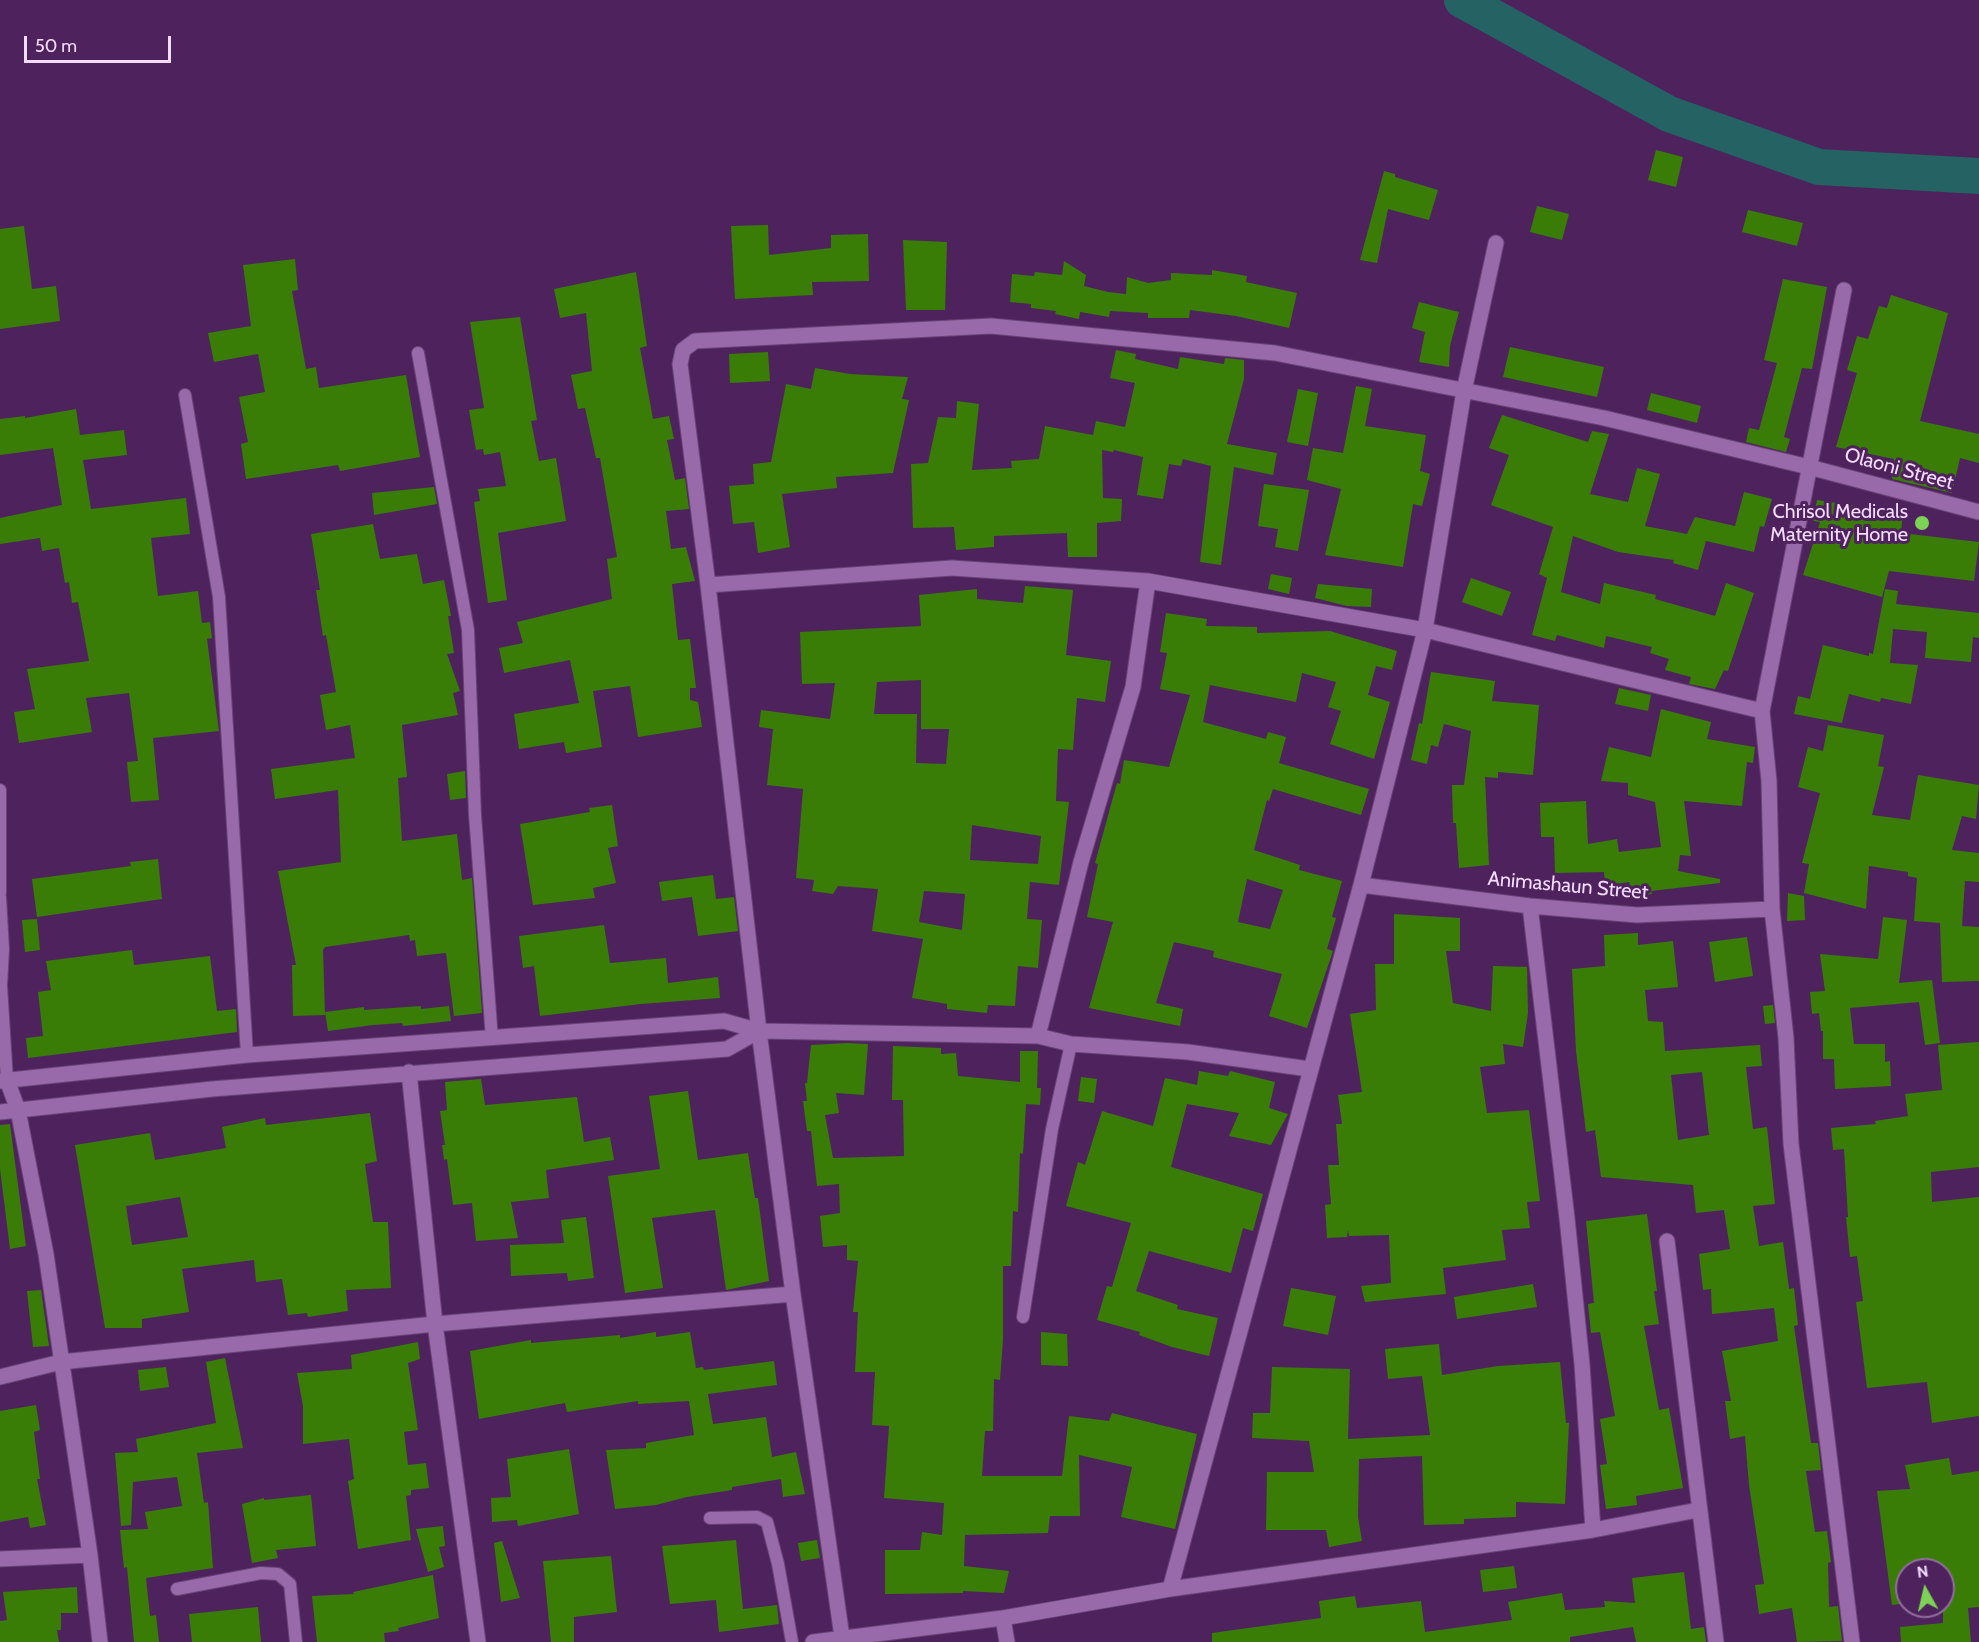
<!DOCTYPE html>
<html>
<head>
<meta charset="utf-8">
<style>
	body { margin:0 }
	#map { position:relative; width:1979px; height:1642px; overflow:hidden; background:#4e235d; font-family:Cabin,sans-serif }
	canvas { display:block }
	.north { position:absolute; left:1895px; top:1558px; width:60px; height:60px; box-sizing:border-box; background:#4e235d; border:2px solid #916d9d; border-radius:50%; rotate:352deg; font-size:16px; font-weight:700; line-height:24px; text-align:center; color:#f5dbfe }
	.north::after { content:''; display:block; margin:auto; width:21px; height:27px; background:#7dd154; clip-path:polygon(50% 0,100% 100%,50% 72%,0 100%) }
	.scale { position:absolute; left:24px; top:36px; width:147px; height:27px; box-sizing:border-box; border:3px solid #f5dbfe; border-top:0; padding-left:8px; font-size:18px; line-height:21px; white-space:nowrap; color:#f5dbfe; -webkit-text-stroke:4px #4e235d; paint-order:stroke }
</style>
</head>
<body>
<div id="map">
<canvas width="1979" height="1642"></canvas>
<div class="north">N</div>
<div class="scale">50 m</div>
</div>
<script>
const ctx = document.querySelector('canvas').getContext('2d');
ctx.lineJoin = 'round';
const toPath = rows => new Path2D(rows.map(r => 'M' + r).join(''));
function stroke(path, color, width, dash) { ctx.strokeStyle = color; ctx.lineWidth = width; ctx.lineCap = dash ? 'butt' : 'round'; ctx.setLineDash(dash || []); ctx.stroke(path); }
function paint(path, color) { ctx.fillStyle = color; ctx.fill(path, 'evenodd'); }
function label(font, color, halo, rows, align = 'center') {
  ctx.font = font + ' Cabin,sans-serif'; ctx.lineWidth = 6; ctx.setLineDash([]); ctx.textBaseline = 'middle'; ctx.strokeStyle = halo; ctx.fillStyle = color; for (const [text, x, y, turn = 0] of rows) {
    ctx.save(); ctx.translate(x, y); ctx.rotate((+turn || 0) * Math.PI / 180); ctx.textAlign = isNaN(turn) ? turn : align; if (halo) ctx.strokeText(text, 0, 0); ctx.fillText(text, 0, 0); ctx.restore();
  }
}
const river = toPath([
	[1462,0,1669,114,1819,167,1979,176]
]);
const building = toPath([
	[1656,150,1683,157,1676,187,1648,180],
	[1384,171,1395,174,1395,177,1438,190,1429,220,1388,209,1377,263,1360,260],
	[1537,206,1569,214,1562,240,1530,232],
	[1748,210,1803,223,1797,246,1742,232],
	[768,225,769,255,831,248,831,235,868,234,869,281,812,282,813,295,735,299,731,226],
	[24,226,32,289,56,286,60,321,0,329,0,229],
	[903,240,947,242,945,310,906,310],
	[295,259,298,290,292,291,306,369,316,367,319,388,406,375,420,457,340,471,338,465,246,479,241,444,248,442,239,397,265,392,258,354,214,362,208,333,251,326,243,265],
	[1064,261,1086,275,1084,286,1108,292,1126,294,1127,277,1148,283,1171,280,1171,273,1212,275,1212,270,1247,276,1246,282,1297,293,1289,328,1236,316,1190,310,1189,318,1148,318,1148,313,1110,311,1109,317,1080,312,1079,319,1055,314,1056,311,1031,308,1031,304,1010,302,1012,274,1034,276,1035,272,1062,275],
	[636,272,647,346,640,348,653,419,669,416,674,439,667,440,675,480,685,478,689,509,666,511,671,549,686,547,695,581,672,584,678,640,690,639,696,688,690,688,690,700,698,702,702,727,638,737,630,686,593,691,602,747,566,753,564,742,519,749,514,714,579,703,570,660,504,673,499,648,523,643,517,622,612,599,607,559,617,557,600,458,596,458,585,408,578,409,571,375,592,371,586,313,560,318,554,289],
	[1783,279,1827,287,1812,369,1802,368,1784,437,1790,439,1786,452,1746,442,1749,428,1759,430,1777,363,1764,360],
	[1891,295,1948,313,1920,421,1979,434,1979,463,1960,458,1952,493,1892,479,1894,459,1836,447,1857,373,1847,370,1857,336,1868,339,1879,306,1887,308],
	[1419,302,1459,312,1450,346,1449,367,1419,362,1425,332,1412,328],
	[520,317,537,420,531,421,539,461,556,458,566,521,498,533,507,600,488,603,474,502,480,501,478,489,506,486,500,452,484,455,483,449,476,450,469,410,484,408,470,322],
	[1510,347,1604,367,1597,397,1503,377],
	[1116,350,1136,354,1135,359,1178,369,1180,357,1224,364,1225,358,1244,360,1244,379,1227,444,1277,453,1273,475,1234,467,1221,565,1200,562,1211,466,1183,459,1181,466,1169,464,1163,499,1137,495,1143,457,1114,450,1113,452,1102,450,1103,498,1122,499,1121,521,1097,523,1097,557,1068,557,1067,533,994,536,994,547,956,550,954,527,913,528,911,464,928,463,938,417,956,418,957,401,979,404,972,470,1012,468,1011,461,1039,459,1045,426,1093,435,1096,421,1125,427,1135,383,1110,378],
	[768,352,770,381,730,383,729,354],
	[815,368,850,374,908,377,902,399,909,400,893,473,836,477,837,488,782,494,790,547,758,553,754,522,733,524,729,486,754,484,753,464,771,462,786,384,811,389],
	[1356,386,1372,389,1365,426,1426,435,1420,471,1430,474,1422,506,1413,504,1403,567,1325,555,1341,489,1307,480,1313,448,1343,453],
	[1298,389,1318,393,1308,446,1287,442],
	[1651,393,1701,406,1697,423,1647,410],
	[76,409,80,435,124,430,127,455,83,460,91,509,186,498,190,534,151,538,158,596,198,591,202,623,210,622,212,638,207,639,219,731,153,738,159,800,131,802,127,762,138,761,129,693,86,698,92,732,19,743,14,712,35,709,27,669,89,661,78,602,72,603,69,582,65,583,59,548,42,551,40,538,0,544,0,518,62,505,53,448,0,455,0,419,25,416,25,418],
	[1502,415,1588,442,1592,431,1609,434,1590,494,1628,502,1637,468,1660,474,1645,526,1687,534,1695,517,1735,526,1744,492,1772,499,1764,527,1760,526,1754,552,1706,541,1698,570,1673,563,1674,560,1618,552,1573,536,1561,592,1600,604,1604,583,1656,595,1655,599,1715,616,1726,583,1754,593,1728,671,1724,670,1715,689,1689,684,1691,677,1665,670,1669,659,1650,653,1652,647,1606,636,1604,648,1557,635,1555,641,1532,635,1547,578,1539,574,1553,527,1491,505,1509,455,1489,448],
	[1264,484,1309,490,1298,551,1275,547,1278,529,1258,526],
	[434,487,437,504,374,515,372,493],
	[1817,500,1903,513,1901,533,1979,542,1974,581,1889,571,1882,597,1803,575,1820,522,1813,521],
	[373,524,380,559,417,554,423,584,444,580,451,616,448,616,454,653,447,654,460,691,453,693,458,715,402,725,407,777,398,778,402,841,457,834,462,880,472,878,482,1013,454,1016,446,953,417,956,415,940,410,941,409,935,325,947,323,950,325,1015,293,1016,292,965,296,965,278,871,341,862,338,790,275,799,271,769,355,758,350,725,326,730,320,695,336,692,326,635,323,636,316,590,320,590,311,534],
	[1271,574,1292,578,1289,594,1268,589],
	[1471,578,1511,592,1502,616,1462,602],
	[1318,584,1372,589,1371,607,1347,606,1315,598],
	[1025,586,1073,590,1066,655,1111,661,1105,702,1077,698,1073,750,1058,749,1056,801,1069,802,1059,885,1030,882,1027,919,1042,920,1038,968,1018,966,1015,1006,988,1005,987,1013,947,1009,947,1004,912,998,923,939,872,931,878,889,838,886,833,894,812,891,814,880,796,878,803,789,767,785,773,729,759,727,761,710,830,719,835,683,802,684,800,632,921,626,919,595,977,589,977,599,1023,603],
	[921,680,921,729,949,729,946,764,916,763,917,714,874,714,877,682],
	[972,825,1041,836,1038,864,970,860],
	[924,891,965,894,962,930,919,922],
	[1885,589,1898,591,1896,604,1979,613,1979,638,1973,637,1971,662,1925,658,1927,632,1893,629,1890,663,1918,665,1911,704,1881,698,1880,702,1849,694,1842,723,1794,714,1798,696,1810,699,1823,645,1869,656,1869,653,1873,654],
	[1166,613,1207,619,1206,626,1257,627,1257,633,1330,631,1397,651,1392,670,1376,666,1368,695,1390,702,1374,759,1330,744,1341,711,1328,707,1336,682,1302,673,1296,702,1210,685,1203,722,1266,739,1268,732,1286,737,1279,763,1369,789,1361,815,1273,789,1269,801,1267,800,1254,850,1300,865,1299,870,1342,881,1332,917,1336,918,1327,949,1333,951,1307,1028,1269,1016,1282,974,1213,957,1214,951,1174,942,1156,1003,1183,1009,1180,1026,1089,1008,1113,922,1087,917,1098,864,1095,863,1117,783,1120,784,1124,760,1169,767,1190,695,1160,689,1167,653,1160,652],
	[1247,879,1283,890,1270,929,1238,922],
	[1431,672,1495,681,1492,701,1539,705,1533,775,1498,772,1498,778,1485,777,1489,865,1459,868,1456,823,1453,823,1452,785,1464,785,1471,731,1444,724,1438,747,1431,745,1427,764,1411,760,1419,723,1422,724],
	[1619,688,1651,695,1648,711,1615,704],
	[1661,709,1711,722,1707,739,1755,747,1753,763,1747,762,1742,806,1684,801,1691,856,1680,855,1678,871,1720,879,1720,883,1651,891,1652,894,1631,897,1629,882,1605,886,1604,872,1555,873,1554,837,1541,837,1540,803,1586,801,1588,844,1617,839,1619,852,1661,847,1655,802,1628,795,1628,783,1601,781,1609,747,1651,757],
	[1828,725,1884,735,1878,766,1884,767,1872,815,1910,820,1918,775,1979,785,1976,819,1962,816,1952,850,1979,853,1979,882,1965,881,1962,926,1979,927,1979,981,1942,982,1940,923,1914,921,1917,878,1908,876,1908,872,1869,866,1866,909,1804,893,1809,864,1802,863,1820,793,1798,787,1808,747,1823,751],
	[465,771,466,798,450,800,447,774],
	[612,805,618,846,608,848,616,883,593,888,595,898,533,905,520,824,590,812,589,808],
	[158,859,162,899,37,917,32,879,131,866,130,862],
	[713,875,716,899,734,897,738,931,698,936,692,897,662,901,659,882],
	[1788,893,1804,896,1805,920,1787,921],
	[1394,914,1460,918,1460,951,1446,951,1453,1003,1491,1011,1493,966,1527,967,1528,1013,1523,1047,1503,1044,1505,1064,1480,1067,1487,1113,1529,1110,1540,1201,1527,1202,1530,1228,1502,1230,1506,1260,1443,1268,1446,1294,1365,1302,1361,1286,1391,1283,1389,1235,1349,1236,1348,1230,1347,1237,1327,1238,1325,1205,1331,1204,1328,1165,1339,1165,1336,1124,1342,1124,1338,1095,1362,1092,1350,1014,1376,1010,1375,964,1394,964],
	[1883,917,1907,920,1899,983,1932,980,1940,1043,1925,1045,1919,1002,1850,1008,1854,1044,1885,1044,1885,1062,1890,1061,1891,1086,1835,1089,1834,1059,1823,1059,1823,1031,1821,1031,1819,1013,1812,1014,1810,992,1825,991,1820,954,1878,959],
	[37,919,40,950,25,952,22,920],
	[604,925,610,963,666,958,668,983,718,977,720,998,641,1004,540,1016,534,966,523,968,519,936],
	[1638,933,1638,945,1673,941,1678,987,1645,990,1648,1021,1663,1022,1665,1051,1760,1045,1762,1066,1746,1067,1753,1129,1767,1127,1775,1204,1753,1206,1759,1246,1783,1242,1789,1289,1794,1288,1798,1325,1794,1326,1811,1443,1818,1443,1821,1470,1806,1471,1815,1532,1827,1531,1831,1562,1828,1563,1829,1607,1838,1606,1842,1641,1797,1642,1792,1608,1759,1614,1755,1585,1764,1584,1749,1485,1745,1436,1730,1439,1725,1401,1731,1401,1722,1351,1778,1341,1774,1308,1712,1314,1711,1289,1703,1290,1699,1254,1730,1249,1724,1210,1696,1213,1693,1185,1601,1177,1595,1130,1586,1132,1576,1051,1572,969,1605,966,1604,935],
	[1702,1072,1709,1135,1678,1140,1671,1075],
	[1747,937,1753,976,1715,982,1709,942],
	[132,950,134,965,210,956,217,1011,236,1009,237,1032,28,1058,26,1038,43,1036,38,992,51,990,46,961],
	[1773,1005,1775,1023,1765,1024,1763,1006],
	[421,1006,421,1009,449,1006,451,1021,403,1026,402,1023,373,1025,328,1031,325,1012,364,1007,364,1010],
	[1979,1042,1979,1167,1931,1172,1932,1202,1979,1197,1979,1416,1932,1423,1927,1382,1867,1388,1856,1302,1863,1301,1857,1256,1850,1257,1846,1217,1848,1217,1844,1149,1833,1150,1831,1128,1876,1124,1875,1121,1908,1116,1905,1094,1942,1090,1938,1045],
	[847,1043,868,1044,864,1095,836,1093,839,1113,825,1115,833,1158,904,1156,903,1100,892,1100,893,1046,941,1048,941,1054,956,1053,958,1076,1020,1082,1020,1051,1038,1051,1037,1088,1041,1088,1040,1105,1026,1104,1023,1154,1020,1153,1018,1212,1013,1211,1011,1266,1003,1266,1003,1340,1000,1380,994,1379,993,1431,985,1431,982,1476,1062,1476,1069,1416,1109,1421,1112,1413,1197,1434,1175,1529,1121,1517,1132,1467,1079,1455,1080,1516,1050,1516,1048,1533,965,1535,964,1566,1009,1571,1004,1593,963,1591,963,1593,885,1594,885,1550,920,1550,922,1532,942,1535,944,1503,884,1498,889,1426,872,1425,875,1372,855,1372,858,1312,853,1312,858,1261,847,1260,847,1245,823,1247,820,1216,840,1213,839,1184,817,1186,811,1131,807,1131,803,1101,807,1101,805,1083,807,1083,811,1045],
	[1199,1071,1228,1076,1230,1071,1275,1082,1269,1108,1288,1114,1271,1145,1229,1136,1239,1113,1187,1104,1171,1167,1263,1194,1253,1231,1243,1228,1231,1273,1149,1251,1136,1291,1178,1305,1177,1309,1218,1318,1209,1356,1172,1347,1139,1335,1140,1332,1097,1320,1107,1286,1112,1287,1131,1223,1066,1206,1078,1162,1085,1165,1102,1111,1153,1126,1165,1078,1197,1085],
	[1081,1077,1097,1079,1094,1103,1078,1101],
	[481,1079,485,1105,577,1097,584,1142,610,1137,614,1160,546,1170,549,1198,511,1202,518,1238,476,1241,472,1203,453,1205,447,1159,444,1160,442,1145,445,1145,440,1111,447,1110,445,1082],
	[688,1091,698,1160,748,1153,755,1198,758,1198,769,1281,726,1290,715,1210,652,1218,663,1288,625,1293,608,1176,660,1169,649,1096],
	[370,1113,377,1161,365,1164,373,1222,388,1222,391,1288,346,1290,348,1311,308,1317,307,1313,288,1315,282,1279,256,1282,254,1260,182,1269,189,1312,142,1319,142,1328,105,1328,75,1145,150,1133,155,1160,226,1148,222,1127,265,1118,266,1125],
	[180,1197,188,1237,132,1245,126,1206],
	[10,1124,26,1246,10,1249,0,1169,0,1125],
	[1647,1214,1657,1291,1654,1291,1659,1324,1644,1326,1659,1410,1669,1408,1683,1488,1636,1496,1637,1505,1606,1509,1600,1465,1607,1464,1600,1419,1615,1416,1600,1332,1591,1333,1588,1304,1594,1303,1586,1221],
	[586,1217,594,1278,568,1281,567,1273,511,1276,510,1245,564,1243,561,1220],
	[1533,1284,1537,1307,1457,1319,1454,1297],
	[1291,1288,1336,1296,1328,1335,1283,1326],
	[41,1290,49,1346,33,1347,27,1291],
	[656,1332,656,1337,690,1332,696,1368,703,1367,704,1370,774,1361,777,1385,708,1394,713,1424,766,1417,772,1457,796,1452,805,1494,783,1497,781,1479,732,1487,732,1490,687,1497,656,1505,615,1509,606,1450,646,1448,646,1443,694,1435,689,1401,638,1404,638,1401,567,1412,565,1403,479,1419,470,1351,531,1340,531,1343,620,1335,620,1338],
	[1041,1332,1067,1334,1068,1366,1041,1365],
	[418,1342,420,1359,408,1363,418,1430,404,1432,408,1465,426,1463,429,1488,411,1490,411,1495,406,1496,411,1540,358,1549,348,1481,354,1479,349,1439,303,1444,303,1406,297,1373,352,1369,351,1355],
	[1439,1344,1442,1375,1498,1366,1560,1362,1566,1423,1569,1423,1565,1504,1516,1502,1516,1517,1464,1519,1464,1524,1424,1525,1422,1456,1359,1459,1358,1517,1362,1541,1329,1547,1326,1530,1266,1530,1267,1472,1314,1472,1309,1441,1252,1438,1253,1413,1270,1413,1272,1367,1350,1369,1348,1439,1430,1435,1422,1376,1388,1379,1385,1349],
	[225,1358,243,1448,197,1453,204,1503,208,1502,213,1568,146,1578,150,1616,156,1615,159,1642,134,1642,127,1567,124,1568,120,1530,148,1529,145,1512,182,1506,177,1477,133,1482,131,1525,121,1526,115,1453,138,1452,136,1439,216,1423,206,1362],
	[166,1367,169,1387,140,1391,138,1370],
	[36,1405,40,1430,34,1432,40,1479,37,1479,46,1525,30,1528,28,1517,0,1522,0,1411],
	[569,1449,579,1514,518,1526,517,1520,492,1522,491,1498,511,1497,507,1459],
	[1949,1458,1952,1475,1979,1471,1979,1607,1968,1608,1971,1642,1901,1642,1900,1627,1943,1623,1943,1570,1907,1570,1907,1603,1892,1605,1877,1491,1910,1489,1905,1465],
	[311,1495,316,1546,276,1550,278,1558,252,1563,242,1504,264,1498,264,1500],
	[443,1526,445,1546,439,1547,444,1567,428,1572,416,1529],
	[736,1540,743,1609,777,1605,779,1624,719,1632,716,1600,670,1604,662,1546],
	[817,1540,820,1558,801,1561,798,1543],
	[502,1541,520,1598,501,1602,494,1543],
	[611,1556,617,1612,574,1617,574,1642,551,1642,543,1561],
	[1514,1566,1517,1588,1483,1592,1480,1570],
	[1684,1572,1691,1629,1704,1627,1706,1642,1636,1642,1633,1627,1570,1637,1570,1642,1212,1642,1212,1633,1321,1618,1319,1601,1355,1596,1357,1608,1421,1601,1425,1632,1512,1620,1508,1602,1562,1593,1565,1610,1605,1607,1604,1601,1635,1603,1632,1578],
	[433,1575,439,1618,398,1628,399,1631,384,1633,385,1642,317,1642,312,1596,354,1594,353,1592],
	[77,1587,78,1613,61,1613,61,1630,57,1630,59,1642,0,1642,0,1621,7,1620,3,1592],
	[258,1607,261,1642,192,1642,189,1614]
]);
const service = toPath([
	[418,353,468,630,475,815,492,1039],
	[185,395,219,597,247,1055],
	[0,790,0,893],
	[0,897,3,949,1,986,7,1080],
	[1023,1317,1052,1129,1071,1044],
	[710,1518,757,1517,767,1522,778,1564,792,1642],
	[177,1589,261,1573,278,1574,290,1584,296,1642]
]);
const minor = toPath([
	[1844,290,1762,711,1769,781,1772,909,1786,1038,1791,1144,1852,1642],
	[708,585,952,568,1148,581,1425,630,1762,711],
	[1361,885,1530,906,1637,915,1772,909],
	[1530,906,1567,1218,1582,1364,1593,1530],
	[1038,1036,1081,862,1133,687,1148,581],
	[409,1072,435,1324,478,1642],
	[7,1080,18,1110,46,1254,90,1555,100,1642],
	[0,1081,247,1055,724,1021,759,1031,1038,1036,1071,1044,1188,1052,1309,1069],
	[0,1112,212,1089,727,1049,759,1031],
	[1667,1241,1716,1642],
	[0,1377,61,1362,435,1324,793,1294],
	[0,1559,90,1555],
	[1170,1589,1361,885,1425,630,1464,391,1496,243],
	[1003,1618,1007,1642],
	[842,1637,793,1294,759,1031,708,585,680,364,683,350,695,341,991,326,1275,353,1604,418,1809,467,1979,512],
	[813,1642,1003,1618,1170,1589,1593,1530,1698,1510]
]);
const markers = [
	[1922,523,8,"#7dd154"]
];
const streetNames = [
	["Olaoni Street",1899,469,15],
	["Animashaun Street",1568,886,5]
];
const poiNames = [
	["Chrisol Medicals",1908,512],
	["Maternity Home",1908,535]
];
stroke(river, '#246263', 36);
paint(building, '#397d06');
stroke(service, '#694276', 14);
stroke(minor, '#694276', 17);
stroke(service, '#986aa9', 12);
stroke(minor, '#986aa9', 15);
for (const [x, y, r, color] of markers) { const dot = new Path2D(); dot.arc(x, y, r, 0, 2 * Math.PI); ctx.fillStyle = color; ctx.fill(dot); stroke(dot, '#4e235d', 2); }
label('20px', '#f5dbfe', '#4e235d', streetNames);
label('20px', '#f5dbfe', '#4e235d', poiNames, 'right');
</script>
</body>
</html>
